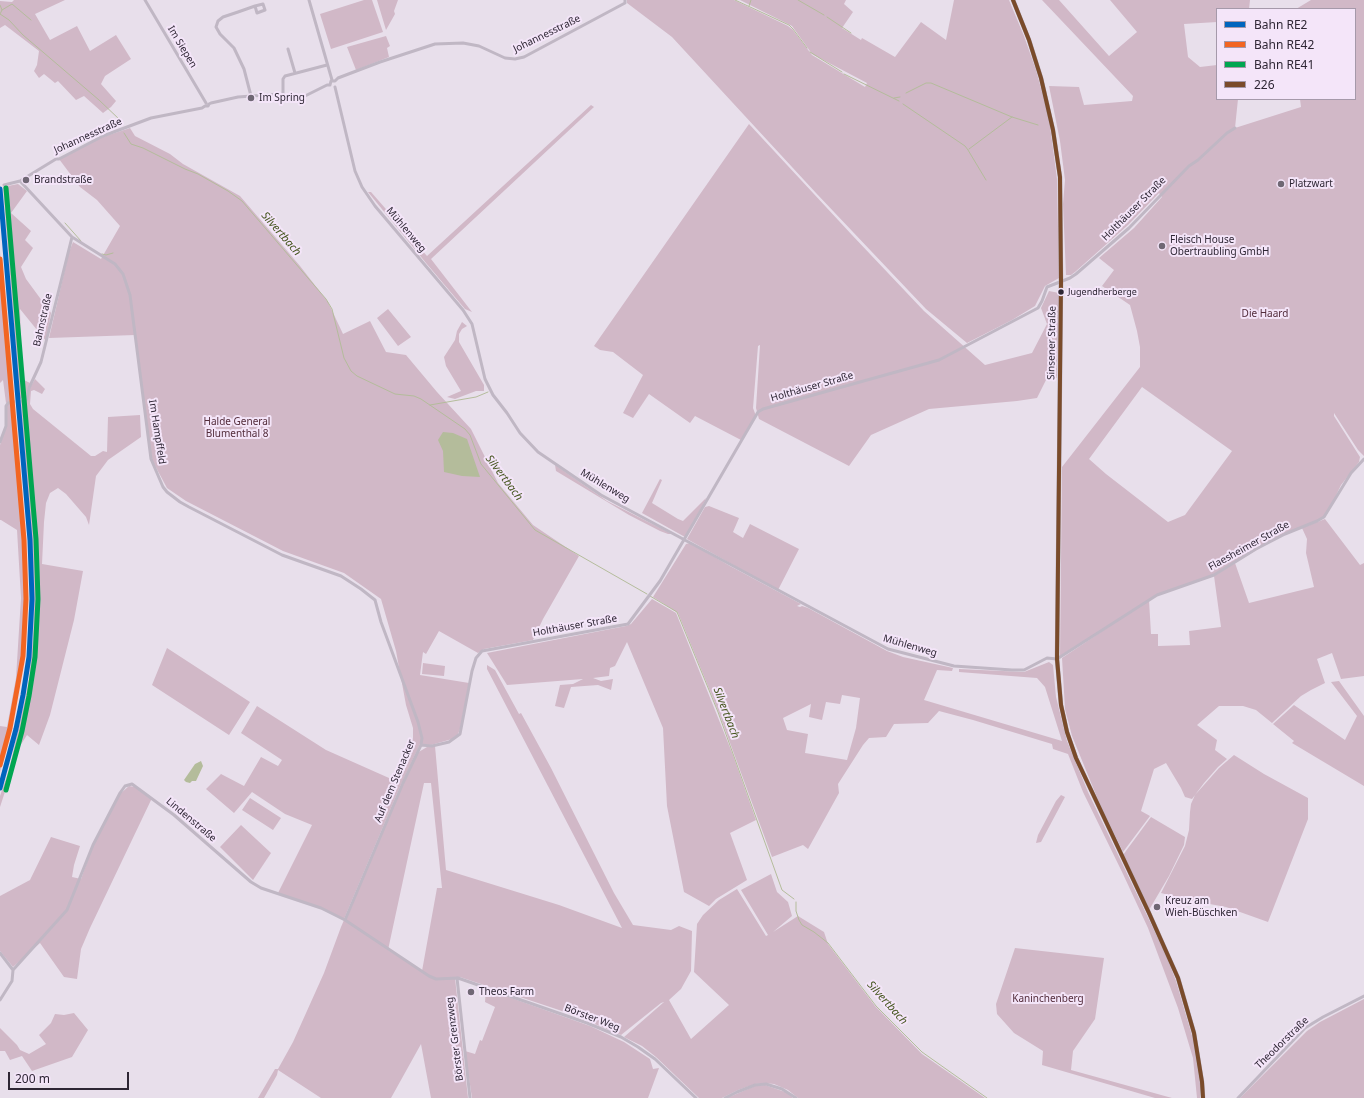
<!DOCTYPE html>
<html>
<head>
<meta charset="utf-8">
<style>
	body { margin:0 }
	#map { position:relative; width:1364px; height:1098px; overflow:hidden; background:#e8dfeb; font-family:"Noto Sans",sans-serif }
	canvas { display:block }
	.legend { position:absolute; left:1216px; top:8px; width:140px; height:92px; box-sizing:border-box; background:#f4e5f9; border:1px solid #a599aa; margin:0; padding:5px 7px; list-style:none; font-size:12px; color:#2e2634 }
	.legend li { display:flex; align-items:center; gap:8px; height:20px }
	.legend b { width:20px; border:1px solid #a599aa }
	.scale { position:absolute; left:8px; top:1072px; width:121px; height:18px; box-sizing:border-box; border:2px solid #2e2634; border-top:0; padding-left:5px; font-size:12px; line-height:14px; white-space:nowrap; color:#2e2634; -webkit-text-stroke:3px #f4e5f9; paint-order:stroke }
</style>
</head>
<body>
<div id="map">
<canvas width="1364" height="1098"></canvas>
<ul class="legend">
<li><b style="height:5px;background:#0065bd"></b>Bahn RE2</li>
<li><b style="height:5px;background:#f26522"></b>Bahn RE42</li>
<li><b style="height:5px;background:#00a651"></b>Bahn RE41</li>
<li><b style="height:5px;background:#7a4b2a"></b>226</li>
</ul>
<div class="scale">200 m</div>
</div>
<script>
const ctx = document.querySelector('canvas').getContext('2d');
ctx.lineJoin = 'round';
function paint(path, color) { ctx.fillStyle = color; ctx.fill(path, 'evenodd'); }
const toPath = rows => new Path2D(rows.map(r => 'M' + r).join(''));
function stroke(path, color, width, dash) { ctx.strokeStyle = color; ctx.lineWidth = width; ctx.lineCap = dash ? 'butt' : 'round'; ctx.setLineDash(dash || []); ctx.stroke(path); }
function label(font, color, halo, rows, align = 'center') {
  ctx.font = font + ' "Noto Sans",sans-serif'; ctx.lineWidth = 4; ctx.setLineDash([]); ctx.textBaseline = 'middle'; ctx.strokeStyle = halo; ctx.fillStyle = color; for (const [text, x, y, turn = 0] of rows) {
    ctx.save(); ctx.translate(x, y); ctx.rotate((+turn || 0) * Math.PI / 180); ctx.textAlign = isNaN(turn) ? turn : align; if (halo) ctx.strokeText(text, 0, 0); ctx.fillText(text, 0, 0); ctx.restore();
  }
}
const green = toPath([
	[14,0,65,0,35,14,50,40,77,26,90,51,116,35,131,59,105,76,101,84,116,101,111,107,103,113,84,96,76,100,58,81,55,83,44,74,39,78,34,71,37,65,39,51,5,25,0,28,0,1,12,2],
	[364,0,372,0,383,32,331,49,320,14],
	[377,0,398,0,394,11,395,14,386,30],
	[627,0,734,0,788,26,793,30,812,55,865,87,867,83,812,54,792,26,740,0,846,0,844,4,853,12,842,28,861,40,862,38,895,57,921,22,946,40,954,0,1009,0,1024,36,1036,70,1049,118,1057,179,1059,278,1045,286,1035,306,1012,320,967,343,926,309,816,193,672,37,627,3],
	[1042,0,1059,0,1109,56,1137,32,1110,0,1250,0,1249,9,1217,9,1217,22,1184,24,1188,57,1200,67,1217,65,1217,99,1238,99,1235,128,1301,107,1300,99,1355,99,1355,9,1296,9,1311,0,1364,0,1364,456,1358,450,1334,413,1334,416,1360,457,1359,462,1341,485,1327,514,1317,521,1285,533,1214,575,1157,595,1060,656,1062,467,1140,367,1140,347,1137,331,1130,305,1102,286,1114,270,1099,258,1134,228,1162,197,1159,193,1128,225,1075,272,1071,275,1066,275,1063,204,1065,180,1060,141,1049,86,1079,87,1084,105,1132,101,1133,96],
	[1142,387,1232,451,1185,515,1168,522,1106,474,1089,459],
	[386,36,390,46,387,48,389,57,356,70,347,47],
	[591,105,594,107,431,259,472,312,465,309,426,263,368,192,371,192,427,256],
	[749,124,852,235,924,311,985,365,1032,353,1047,324,1041,308,1049,291,1059,293,1057,378,1046,380,1037,398,1017,401,929,409,871,435,849,466,759,419,756,408,760,345,758,346,753,408,756,416,741,440,695,416,690,423,649,394,633,418,623,413,643,375,613,352,600,350,594,346],
	[130,128,135,136,170,154,183,164,240,196,300,266,328,302,343,334,370,321,386,352,406,355,437,392,471,429,498,483,533,525,579,556,543,619,533,640,484,649,478,653,439,631,426,654,423,652,420,675,469,683,460,729,458,734,452,739,431,745,420,744,399,789,344,919,322,908,278,893,312,825,285,814,252,792,234,813,206,789,221,774,244,786,261,757,278,766,282,760,241,733,257,706,326,750,398,782,413,738,413,728,406,705,396,651,381,599,344,573,283,551,186,501,167,488,152,460,135,335,49,338,69,252,73,242,101,259,120,226,97,200,80,187,59,159,103,137],
	[18,184,27,191,11,213,31,231,25,240,33,248,21,267,26,279,51,313,46,341,20,309,22,379,30,383,26,397,20,399,3,187],
	[0,251,12,400,6,403,3,380,0,383],
	[388,309,411,337,398,346,377,318],
	[462,322,467,326,462,329,459,334,459,342,484,385,484,391,476,391,455,399,447,397,461,391,446,366,444,357,455,340,457,331],
	[35,379,45,389,42,394,34,390,31,391,30,404,33,409,91,456,95,456,103,451,107,452,108,417,140,415,141,437,108,460,96,476,89,525,86,517,66,494,58,488,50,493,46,503,44,522,42,564,83,571,74,620,50,715,39,745,27,735,20,746,0,807,0,796,9,770,26,695,29,679,33,637,34,599,33,560,21,402,26,401,27,399,30,388],
	[13,403,24,540,26,580,25,618,20,679,7,747,0,772,0,726,7,727,16,678,21,598,17,530,1,520,0,520,0,445,6,427,7,406,8,404],
	[555,465,607,501,672,534,668,534,660,531,629,515,556,471],
	[660,479,662,480,652,503,678,519,683,521,706,498,705,501,685,537,642,513],
	[709,506,739,518,733,532,743,538,750,524,799,549,778,590,687,539,705,507],
	[1325,519,1360,565,1364,563,1364,676,1341,679,1332,653,1317,659,1325,683,1311,690,1301,696,1272,723,1256,710,1243,706,1219,706,1197,725,1217,740,1215,750,1227,759,1218,767,1204,783,1192,799,1185,797,1181,788,1166,763,1154,769,1141,811,1150,816,1123,852,1101,807,1072,736,1065,709,1062,658,1149,600,1151,634,1158,634,1158,646,1190,645,1189,631,1221,627,1214,576,1235,563,1249,603,1314,587,1306,553,1307,539,1302,528],
	[690,543,730,566,801,604,797,606,800,607,802,606,808,608,887,651,903,657,953,668,952,671,937,670,924,700,1062,741,1045,687,1037,678,959,672,959,669,1024,672,1049,662,1053,665,1056,697,1067,741,1088,792,1166,955,1176,981,1193,1039,1200,1083,1200,1098,1197,1098,1193,1058,1178,1008,1148,928,1123,874,1083,792,1068,754,1053,749,1052,744,973,720,939,711,928,723,894,724,886,737,869,738,863,745,838,784,839,793,808,849,803,845,772,857,719,713,678,613,653,597,686,544],
	[842,695,860,698,856,728,847,760,805,753,808,734,787,730,783,718,811,704,809,717,822,720,826,702,840,704],
	[652,599,676,613,733,755,756,820,730,833,747,880,716,899,709,906,684,892,667,806,663,728,627,642,615,666,610,668,609,676,593,678,601,681,613,679,611,690,598,685,571,687,564,708,555,706,560,685,573,684,583,679,507,685,487,653,626,626,631,624],
	[167,648,250,702,229,735,152,685],
	[423,663,445,666,444,676,422,674],
	[487,665,495,670,519,714,521,713,551,768,614,893,633,925,671,930,679,926,692,931,691,971,681,989,669,1000,691,1039,729,1005,694,972,697,924,703,915,719,900,737,889,766,936,768,935,741,890,771,874,777,892,788,902,792,916,773,932,798,916,824,932,828,944,875,1006,922,1054,985,1098,798,1098,788,1090,774,1084,765,1083,755,1084,738,1090,722,1098,699,1098,656,1057,642,1046,624,1037,664,1002,661,1003,621,1035,568,1013,460,977,455,978,468,1098,431,1098,421,1044,391,1098,321,1098,278,1070,277,1075,264,1098,258,1098,275,1069,278,1069,293,1042,324,973,341,927,417,753,427,747,435,746,446,870,559,905,622,928,487,669],
	[424,783,431,783,442,888,437,888,422,971,388,950],
	[1339,681,1364,716,1364,786,1292,743,1294,741,1273,724,1294,705,1345,740,1357,716,1331,682],
	[1234,755,1264,774,1308,798,1308,819,1268,922,1226,907,1188,900,1161,893,1185,846,1189,830,1190,812,1191,804,1195,795,1219,768],
	[129,786,135,787,152,798,90,928,81,949,77,979,64,977,40,943,13,967,0,951,0,896,30,880,51,837,80,846,74,865,72,877,81,879,93,846,120,794],
	[1061,795,1065,797,1041,842,1036,843,1038,835,1056,801],
	[250,798,281,818,273,830,242,810],
	[1151,817,1185,837,1184,845,1169,876,1149,910,1123,855],
	[241,825,271,853,253,880,220,847],
	[1015,948,1104,958,1095,1019,1073,1051,1071,1070,1172,1098,1155,1098,1042,1065,1043,1051,1014,1033,997,1014,996,1004],
	[486,989,590,1026,624,1042,650,1059,653,1069,659,1068,648,1098,472,1098,465,1051,475,1054,480,1040,482,1041,495,1007,485,1002],
	[1364,999,1364,1098,1240,1098,1307,1031,1320,1022],
	[74,1013,88,1030,72,1057,32,1071,22,1056,10,1060,5,1051,0,1051,0,1028,17,1045,20,1050,29,1054,46,1044,39,1035,51,1023,55,1014,64,1015],
	[765,1085,788,1093,793,1098,727,1098,755,1086]
]);
const water = toPath([
	[443,432,453,433,467,439,480,477,462,476,444,472,443,451,438,440],
	[201,761,203,766,196,781,192,781,190,783,186,782,184,780,195,764]
]);
const stream = toPath([
	[735,0,789,25,793,29,807,48],
	[798,0,824,15],
	[0,5,2,10,0,14],
	[749,6,751,0],
	[2,10,12,4,31,20],
	[0,14,9,20,23,35,99,100,120,120],
	[827,17,851,33],
	[810,52,842,72],
	[844,74,899,101],
	[906,93,926,83,931,83,1012,117,1038,125],
	[894,98,900,97],
	[903,104,965,146,968,150,986,180],
	[124,133,131,144,143,148,185,169,198,174,228,191,242,201,326,299,332,309,344,358,351,371,357,376,395,394,414,396,421,399,465,429,470,435,481,464,535,530,647,594],
	[969,149,1012,117],
	[65,223,81,241],
	[102,254,106,255,113,253],
	[430,405,476,397,488,392],
	[650,596,677,612,718,712,782,890,794,899],
	[796,902,796,911,799,920,802,925,814,932,828,943,876,1006,922,1052,987,1098]
]);
const streetTunnel = toPath([
	[12,402,22,401]
]);
const street = toPath([
	[145,0,206,103],
	[309,0,332,80],
	[288,49,295,73],
	[330,85,331,81,335,81,338,78,380,62,435,44,463,43,479,46,505,58,515,59,524,57,625,3,625,0],
	[335,87,355,171,362,187,375,206,463,310,472,324,485,379,493,395,507,413,520,433,538,452,601,495,888,649,954,666,1012,670,1024,670,1047,658,1057,659,1157,595,1214,575,1256,549,1285,534,1317,521,1324,517,1351,473,1364,459],
	[283,95,283,79,285,76,327,65],
	[251,96,244,69,234,48,220,34,216,27,218,21,223,17,238,12,255,6,257,13,265,10,263,4,255,6],
	[20,181,72,237,115,264,123,274,130,295,151,459,163,487,167,492,180,502,189,507,282,555,341,576,361,589,375,600,381,622,418,722,422,738,421,745,403,783,345,920],
	[4,185,20,181,56,159,59,159,103,136,151,118,202,108,205,106,208,106,209,104,211,103,238,97,279,94,296,98,303,97,327,85,330,85],
	[22,401,27,399,29,388,41,362,72,237],
	[0,442,6,426,6,406,8,403,12,402],
	[421,745,432,746,449,742,460,734,472,671,476,658,482,651,628,624,660,581,758,412,763,409,939,360,1038,308,1042,301,1047,287,1070,278,1076,274,1129,228,1189,166,1198,160,1227,133,1235,128],
	[0,953,13,970],
	[457,978,470,1098],
	[0,1000,12,981,13,970,67,910,93,845,120,793,125,786,132,784,174,815,251,882,261,888,321,908,345,920,429,976,436,979,458,978,587,1023,621,1037,638,1047,655,1059,696,1098],
	[725,1098,737,1092,755,1085,766,1084,782,1089,796,1098],
	[1238,1098,1305,1028,1323,1017,1364,996]
]);
const secondary = toPath([
	[1013,0,1029,40,1041,78,1053,130,1060,177,1061,282,1057,659,1061,705,1067,732,1076,758,1149,913,1178,978,1194,1033,1202,1082,1203,1098]
]);
const bus1 = toPath([
	[1013,0,1029,40,1041,78,1053,130,1060,177,1061,282,1057,659,1061,705,1067,732,1076,758,1149,913,1178,978,1194,1033,1202,1082,1203,1098]
]);
const rail1 = toPath([
	[0,189,30,540,32,599,29,657,23,695,16,729,0,788]
]);
const rail2 = toPath([
	[0,259,24,540,26,599,23,656,10,728,0,765]
]);
const rail3 = toPath([
	[6,790,22,731,29,696,35,657,38,599,36,539,6,188]
]);
const markers = [
	[251,98,4,"#6f6774"],
	[26,180,4,"#6f6774"],
	[1281,184,4,"#6f6774"],
	[1162,246,4,"#6f6774"],
	[1061,292,3.5,"#2e2634"],
	[1157,907,4,"#6f6774"],
	[471,992,4,"#6f6774"]
];
const busNames = [
	["Jugendherberge",1068,292]
];
const streetNames = [
	["Johannesstraße",547,34,-26],
	["Im Siepen",182,47,59],
	["Johannesstraße",88,136,-24],
	["Holthäuser Straße",1134,209,-45],
	["Mühlenweg",406,230,50],
	["Bahnstraße",43,320,-77],
	["Sinsener Straße",1052,343,-89],
	["Holthäuser Straße",812,387,-16],
	["Im Hampffeld",157,432,81],
	["Mühlenweg",605,486,31],
	["Flaesheimer Straße",1249,546,-29],
	["Holthäuser Straße",575,626,-10],
	["Mühlenweg",910,646,16],
	["Auf dem Stenacker",395,781,-67],
	["Lindenstraße",191,820,40],
	["Börster Weg",592,1018,21],
	["Börster Grenzweg",455,1039,-97],
	["Theodorstraße",1282,1043,-44]
];
const poiNames = [
	["Im Spring",259,98],
	["Brandstraße",34,180],
	["Platzwart",1289,184],
	["Fleisch House",1170,240],
	["Obertraubling GmbH",1170,252],
	["Kreuz am",1165,901],
	["Wieh-Büschken",1165,913],
	["Theos Farm",479,992]
];
const parkNames = [
	["Die Haard",1265,314],
	["Halde General",237,422],
	["Blumenthal 8",237,434],
	["Kaninchenberg",1048,999]
];
const waterNames = [
	["Silvertbach",281,234,49],
	["Silvertbach",504,478,53],
	["Silvertbach",726,713,69],
	["Silvertbach",887,1003,48]
];
paint(green, '#d1b8c7');
paint(water, '#b4bc9b');
stroke(stream, '#b4bc9b', 1);
stroke(streetTunnel, '#c3bac6', 3, [3, 1.5]);
stroke(street, '#c0b7c4', 3);
stroke(secondary, '#b0a8b5', 4.5);
stroke(bus1, '#7a4b2a', 4);
stroke(rail1, '#0065bd', 5);
stroke(rail2, '#f26522', 5);
stroke(rail3, '#00a651', 5);
for (const [x, y, r, color] of markers) { const dot = new Path2D(); dot.arc(x, y, r, 0, 2 * Math.PI); ctx.fillStyle = color; ctx.fill(dot); stroke(dot, '#f4e5f9', 1.5); }
label('9px', '#2e2634', '#f4e5f9', busNames, 'left');
label('10px', '#2e2634', '#f4e5f9', streetNames);
label('10px', '#2e2634', '#f4e5f9', poiNames, 'left');
label('10px', '#522b3a', '#f4e5f9', parkNames);
label('italic 11px', '#44551d', '#f4e5f9', waterNames);
</script>
</body>
</html>
